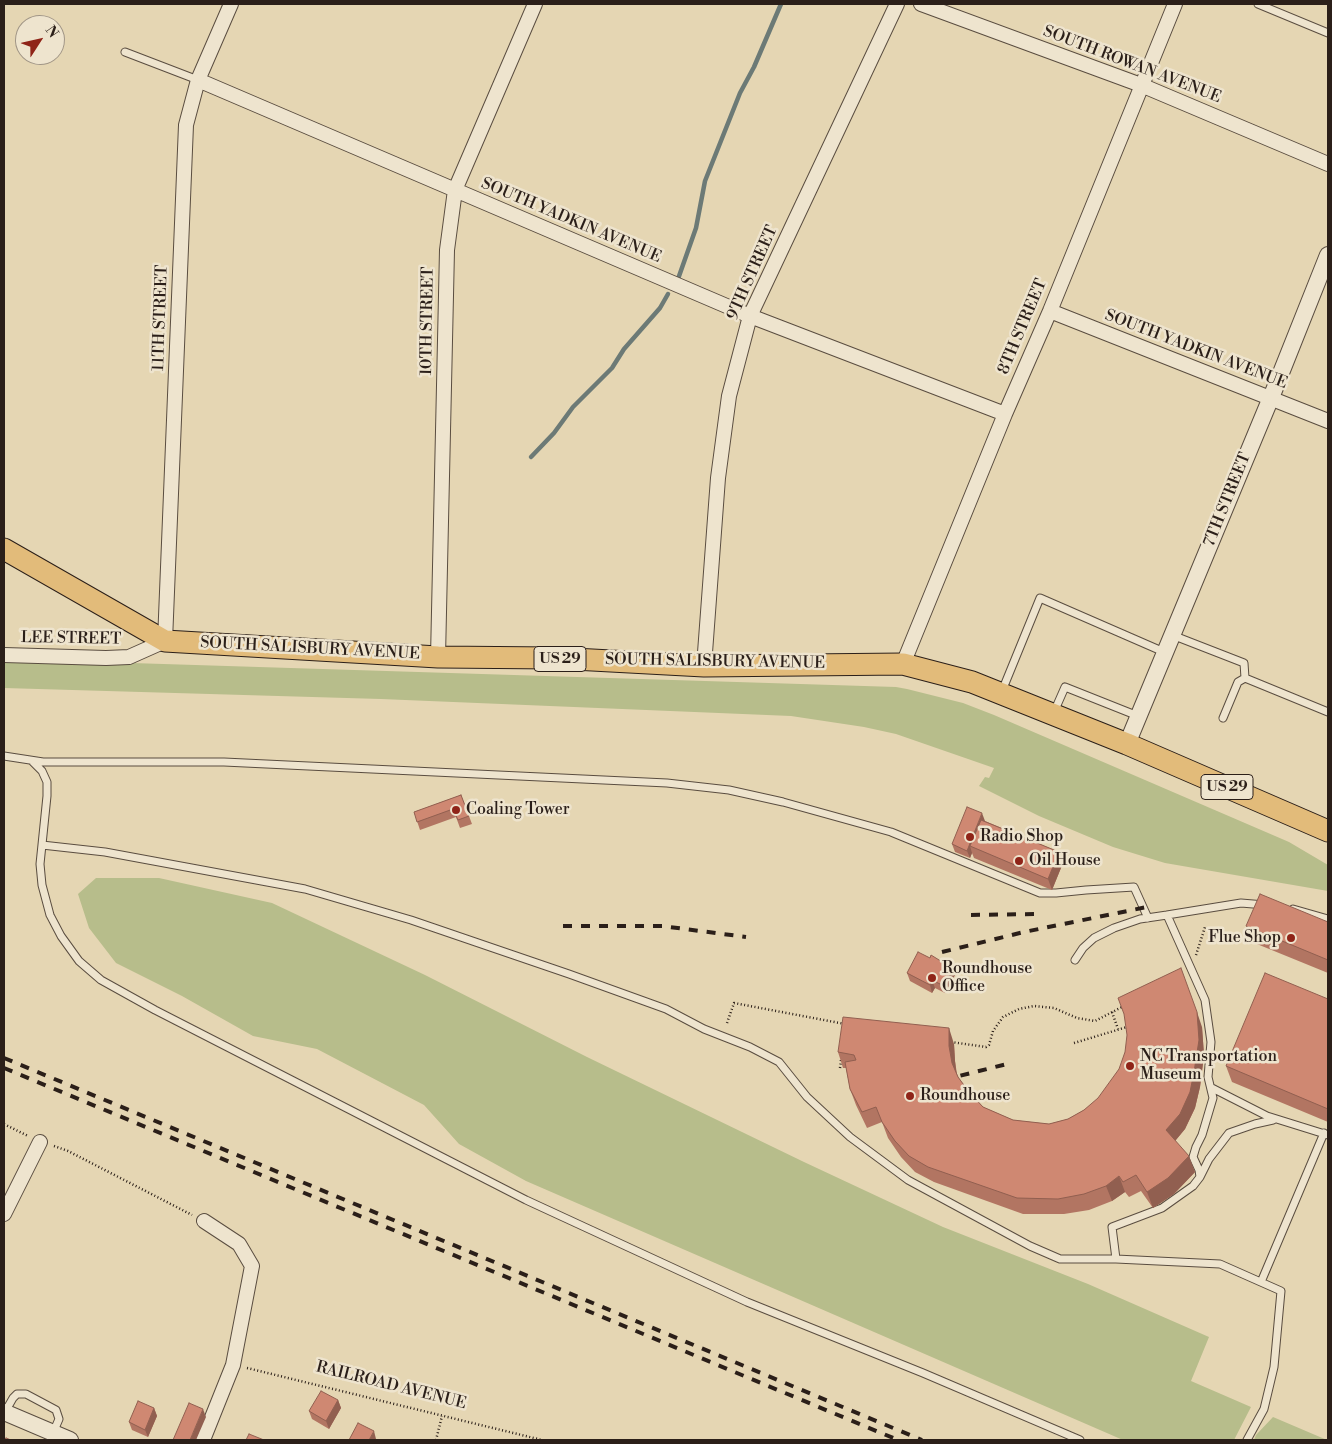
<!DOCTYPE html>
<html>
<head>
<meta charset="utf-8">
<style>
	body { margin:0 }
	#map { position:relative; width:1332px; height:1444px; overflow:hidden; background:#e5d6b3; font-family:"Libre Bodoni",serif }
	canvas { display:block }
	.frame { position:absolute; inset:0; border:5px solid #2b1f19; pointer-events:none }
	.north { position:absolute; left:15px; top:15px; width:50px; height:50px; box-sizing:border-box; background:#eee4ce; border:1px solid #a09586; border-radius:50%; rotate:55deg; font-size:14px; font-weight:700; line-height:20px; text-align:center; color:#2b1f19 }
	.north::after { content:''; display:block; margin:auto; width:18px; height:22px; background:#8f2418; clip-path:polygon(50% 0,100% 100%,50% 72%,0 100%) }
</style>
</head>
<body>
<div id="map">
<canvas width="1332" height="1444"></canvas>
<div class="frame"></div>
<div class="north">N</div>
</div>
<script>
const ctx = document.querySelector('canvas').getContext('2d');
ctx.lineJoin = 'round';
function paint(path, color) { ctx.fillStyle = color; ctx.fill(path, 'evenodd'); }
const toPath = rows => new Path2D(rows.map(r => 'M' + r).join(''));
function stroke(path, color, width, dash) { ctx.strokeStyle = color; ctx.lineWidth = width; ctx.lineCap = dash ? 'butt' : 'round'; ctx.setLineDash(dash || []); ctx.stroke(path); }
function label(font, color, halo, rows, align = 'center') {
  ctx.font = font + ' "Libre Bodoni",serif'; ctx.lineWidth = 5; ctx.setLineDash([]); ctx.textBaseline = 'middle'; ctx.strokeStyle = halo; ctx.fillStyle = color; for (const [text, x, y, turn = 0] of rows) {
    ctx.save(); ctx.translate(x, y); ctx.rotate((+turn || 0) * Math.PI / 180); ctx.textAlign = isNaN(turn) ? turn : align; if (halo) ctx.strokeText(text, 0, 0); ctx.fillText(text, 0, 0); ctx.restore();
  }
}
const green = toPath([
	[4,659,896,687,907,689,963,703,994,715,1289,842,1328,865,1328,891,1165,863,1113,847,1039,816,979,786,985,777,989,778,994,768,896,734,864,727,791,716,381,699,4,688],
	[96,878,159,878,272,903,425,975,587,1057,804,1162,943,1227,1088,1284,1209,1337,1191,1381,1251,1407,1234,1440,1123,1440,526,1181,459,1144,424,1105,317,1049,253,1036,182,996,116,963,89,928,78,894],
	[1273,1417,1327,1440,1254,1440,1256,1435]
]);
const stream = toPath([
	[678,279,696,228,705,181,740,93,754,67,781,4],
	[531,457,554,433,573,407,612,368,624,349,660,308,668,294]
]);
const path = toPath([
	[1196,955,1205,927],
	[1112,1012,1118,1029],
	[727,1023,734,1003,845,1024],
	[951,1042,986,1047,989,1045,993,1031,1003,1017,1019,1009,1034,1006,1054,1008,1077,1018,1095,1021,1124,1006],
	[1074,1043,1127,1027],
	[840,1068,841,1060],
	[4,1124,28,1136],
	[54,1146,68,1151,192,1215],
	[247,1368,542,1440],
	[436,1440,442,1416]
]);
const service = toPath([
	[1258,4,1328,33],
	[125,52,198,80],
	[1172,635,1244,663,1245,678],
	[1002,691,1040,598,1164,652],
	[1054,712,1065,687,1138,716],
	[1223,718,1238,682,1245,678,1328,712],
	[4,756,43,762,224,762,667,783,729,790,783,802,891,832,1040,893,1056,893,1086,890,1134,887,1148,918],
	[32,761,42,771,47,782,47,796,40,864,42,885,50,915,61,936,79,961,101,980,155,1010,526,1200,747,1302,923,1373,1080,1440],
	[42,845,105,852,305,889,411,920,569,974,666,1009,704,1029,750,1047,779,1062,807,1097,850,1137,908,1180,1030,1246,1060,1259,1116,1259,1220,1264,1281,1291,1274,1367,1264,1409,1247,1440],
	[1293,909,1328,919],
	[1075,960,1083,948,1094,938,1114,928,1140,919,1167,915],
	[1212,1088,1267,1116,1328,1135],
	[1200,1177,1209,1159,1229,1133,1255,1124,1273,1120],
	[1116,1259,1112,1227,1162,1208,1193,1186,1200,1177,1199,1170,1193,1157,1196,1147,1202,1135,1213,1098,1208,1077,1211,1042,1205,1000,1167,915,1241,903,1265,905],
	[1261,1282,1324,1133],
	[5,1412,13,1398,17,1394,26,1394,56,1410,59,1419,53,1433]
]);
const minor = toPath([
	[921,4,1141,85,1328,164],
	[198,80,750,316,1005,414],
	[1050,311,1328,421],
	[4,655,106,658,129,657,165,641,186,125,198,80,231,4],
	[438,657,447,250,455,190,535,4],
	[903,664,1005,414,1050,311,1175,4],
	[704,666,718,478,729,396,750,316,897,4],
	[4,1214,40,1142],
	[203,1440,233,1365,252,1266,239,1244,204,1221]
]);
const tertiary = toPath([
	[1127,744,1277,383,1328,255],
	[4,1412,70,1440]
]);
const primary = toPath([
	[4,549,165,641,438,657,555,658,704,666,903,664,972,682,1127,744,1328,831]
]);
const rail = toPath([
	[971,915,1041,914],
	[563,926,662,926,746,937],
	[942,952,1024,932,1147,907],
	[4,1058,922,1440],
	[4,1068,898,1440],
	[943,1080,1011,1063]
]);
const wall = toPath([
	[461,795,472,824,460,828,456,817,420,830,414,812],
	[985,821,1059,852,1063,863,1052,890,974,858,972,853,970,858,955,852,952,844],
	[1328,922,1328,973,1252,942,1246,926],
	[930,958,955,975,945,993,935,988,932,993,910,981,907,973],
	[1328,999,1328,1122,1232,1082,1226,1066],
	[1202,1027,1204,1055,1200,1087,1195,1108,1185,1129,1175,1141,1195,1172,1174,1194,1153,1208,1141,1191,1129,1197,1125,1192,1112,1201,1089,1210,1064,1214,1023,1214,934,1182,915,1172,901,1157,888,1138,882,1122,867,1128,856,1105,850,1089,846,1068,843,1068,838,1052,954,1044,955,1061,957,1074,958,1077,969,1092,983,1107,1013,1120,1049,1124,1068,1119,1084,1110],
	[338,1400,341,1408,329,1429,312,1419,309,1411],
	[154,1408,157,1416,148,1437,132,1430,129,1422]
]);
const shadedWall = toPath([
	[982,813,985,821,970,846,972,853,970,858,967,851],
	[1059,852,1063,863,1052,890,1048,879],
	[952,968,955,975,945,993,942,985],
	[932,980,935,988,932,993,930,985],
	[1197,1012,1202,1027,1204,1055,1200,1087,1195,1108,1185,1129,1171,1146,1166,1130],
	[949,1028,954,1044,955,1061,957,1078,952,1063,949,1046],
	[1189,1156,1195,1172,1174,1194,1153,1208,1147,1192],
	[1119,1176,1125,1192,1112,1201,1106,1186],
	[338,1400,341,1408,329,1429,326,1421],
	[154,1408,157,1416,148,1437,145,1430],
	[203,1409,206,1417,196,1440,190,1440],
	[374,1431,376,1439,376,1440,369,1440]
]);
const building = toPath([
	[461,795,469,816,458,820,453,809,417,822,414,812,461,795],
	[967,807,982,813,967,851,952,844,967,807],
	[981,820,1059,852,1048,879,970,846,981,820],
	[1260,894,1328,922,1328,960,1246,926,1260,894],
	[918,952,930,958,931,955,952,968,942,985,932,980,930,985,907,973,918,952],
	[1181,968,1197,1012,1199,1040,1194,1072,1190,1092,1180,1114,1166,1130,1189,1156,1168,1178,1147,1192,1136,1175,1123,1182,1119,1176,1106,1186,1084,1194,1058,1199,1017,1198,928,1167,909,1156,895,1141,882,1122,876,1107,862,1112,850,1089,845,1062,856,1060,854,1055,838,1052,843,1017,949,1028,949,1046,952,1063,958,1077,969,1092,983,1107,1013,1120,1049,1124,1068,1119,1084,1110,1098,1098,1119,1069,1125,1052,1127,1035,1124,1014,1118,998,1181,968],
	[1265,973,1328,999,1328,1109,1226,1066,1265,973],
	[321,1391,338,1400,326,1421,309,1411,321,1391],
	[138,1401,154,1408,145,1430,129,1422,138,1401],
	[189,1403,203,1409,190,1440,173,1440,189,1403],
	[358,1423,374,1431,369,1440,349,1440,358,1423],
	[249,1434,264,1440,246,1440,249,1434],
	[6,1438,11,1440,4,1440,6,1438]
]);
const markers = [
	[456,810,5,"#8f2418"],
	[970,837,5,"#8f2418"],
	[1019,861,5,"#8f2418"],
	[1291,938,5,"#8f2418"],
	[932,978,5,"#8f2418"],
	[1130,1066,5,"#8f2418"],
	[910,1096,5,"#8f2418"]
];
const shields = [
	[560,659,52],
	[1227,787,52]
];
const shieldNames = [
	["US 29",560,659],
	["US 29",1227,787]
];
const streetNames = [
	["SOUTH ROWAN AVENUE",1132,65,21],
	["SOUTH YADKIN AVENUE",571,221,23],
	["9TH STREET",753,273,-66],
	["11TH STREET",161,318,-88],
	["10TH STREET",428,321,-89],
	["8TH STREET",1023,327,-67],
	["SOUTH YADKIN AVENUE",1196,350,21],
	["7TH STREET",1228,500,-68],
	["LEE STREET",71,639,1],
	["SOUTH SALISBURY AVENUE",310,649,3],
	["SOUTH SALISBURY AVENUE",715,662,1],
	["RAILROAD AVENUE",391,1386,14]
];
const poiNames = [
	["Coaling Tower",466,810],
	["Radio Shop",980,837],
	["Oil House",1029,861],
	["Flue Shop",1281,938,"right"],
	["Roundhouse",942,969],
	["Office",942,987],
	["NC Transportation",1140,1057],
	["Museum",1140,1075],
	["Roundhouse",920,1096]
];
paint(green, '#b7bd8b');
stroke(stream, '#6c7a76', 4.5);
stroke(service, '#5a4d40', 9);
stroke(minor, '#5a4d40', 16);
stroke(tertiary, '#5a4d40', 18);
stroke(primary, '#2b1f19', 23);
stroke(path, '#2b1f19', 2.5, [1, 2.5]);
stroke(service, '#eee4ce', 7);
stroke(minor, '#eee4ce', 14);
stroke(tertiary, '#eee4ce', 16);
stroke(primary, '#e2bb7a', 21);
stroke(rail, '#2b1f19', 4, [9, 9]);
paint(wall, '#b27562');
paint(shadedWall, '#915f50');
paint(building, '#cf8872');
stroke(building, '#915f50', 1);
for (const [x, y, r, color] of markers) { const dot = new Path2D(); dot.arc(x, y, r, 0, 2 * Math.PI); ctx.fillStyle = color; ctx.fill(dot); stroke(dot, '#eee4ce', 2); }
for (const [x, y, w] of shields) { const box = new Path2D(); box.roundRect(x - w / 2, y - 12.5, w, 25, 4); ctx.fillStyle = '#eee4ce'; ctx.fill(box); stroke(box, '#2b1f19', 1); }
label('bold 15px', '#2b1f19', null, shieldNames);
label('16px', '#2b1f19', '#eee4ce', streetNames);
label('16px', '#2b1f19', '#eee4ce', poiNames, 'left');
</script>
</body>
</html>
